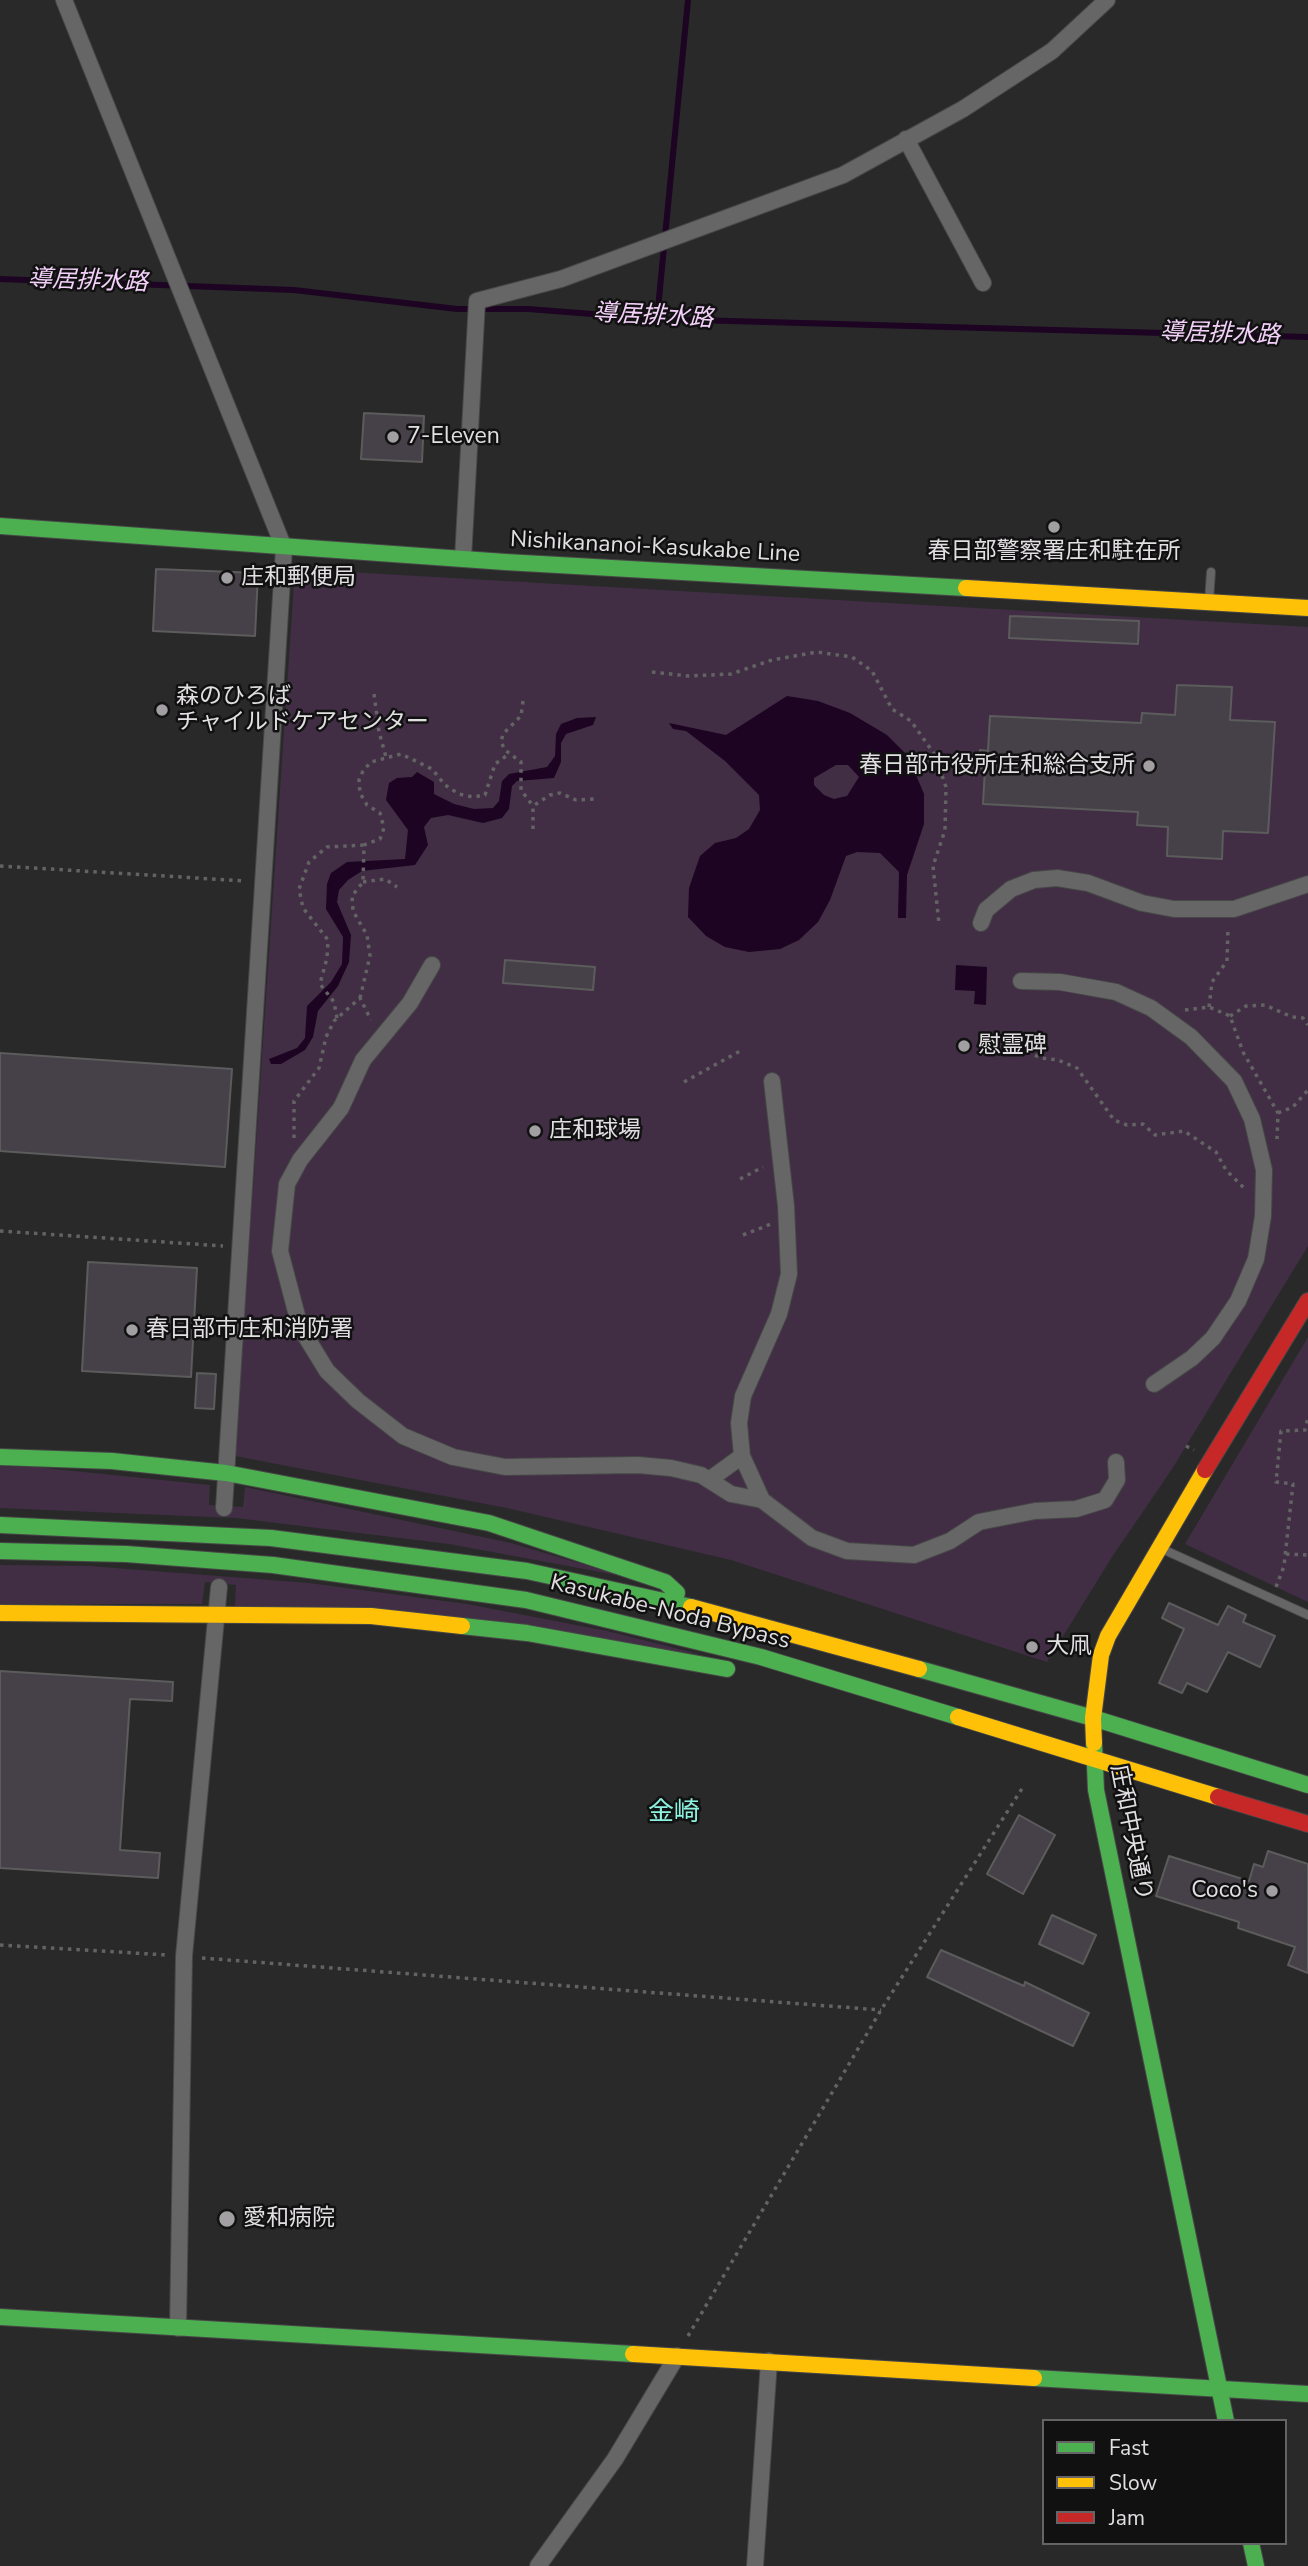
<!DOCTYPE html>
<html>
<head>
<meta charset="utf-8">
<style>
	body { margin:0 }
	#map { position:relative; width:1308px; height:2566px; overflow:hidden; background:#292929; font-family:"Nunito Sans",sans-serif }
	canvas { display:block }
	.legend { position:absolute; left:1042px; top:2419px; width:245px; height:126px; box-sizing:border-box; background:#121112; border:2px solid #656365; margin:0; padding:9px 12px; list-style:none; font-size:21px; color:#e1dfe1 }
	.legend li { display:flex; align-items:center; gap:14px; height:35px }
	.legend b { width:35px; border:2px solid #656365 }
</style>
</head>
<body>
<div id="map">
<canvas width="1308" height="2566"></canvas>
<ul class="legend">
<li><b style="height:9px;background:#4caf50"></b>Fast</li>
<li><b style="height:9px;background:#ffc107"></b>Slow</li>
<li><b style="height:9px;background:#c62828"></b>Jam</li>
</ul>
</div>
<script>
const ctx = document.querySelector('canvas').getContext('2d');
ctx.lineJoin = 'round';
function paint(path, color) { ctx.fillStyle = color; ctx.fill(path, 'evenodd'); }
const toPath = rows => new Path2D(rows.map(r => 'M' + r).join(''));
function stroke(path, color, width, dash) { ctx.strokeStyle = color; ctx.lineWidth = width; ctx.lineCap = dash ? 'butt' : 'round'; ctx.setLineDash(dash || []); ctx.stroke(path); }
function label(font, color, halo, rows, align = 'center') {
  ctx.font = font + ' "Nunito Sans","Noto Sans JP",sans-serif'; ctx.lineWidth = 5; ctx.setLineDash([]); ctx.textBaseline = 'middle'; ctx.strokeStyle = halo; ctx.fillStyle = color; for (const [text, x, y, turn = 0] of rows) {
    ctx.save(); ctx.translate(x, y); ctx.rotate((+turn || 0) * Math.PI / 180); ctx.textAlign = isNaN(turn) ? turn : align; if (halo) ctx.strokeText(text, 0, 0); ctx.fillText(text, 0, 0); ctx.restore();
  }
}
const green = toPath([
	[295,569,1308,627,1308,1246,1172,1469,1112,1557,1047,1662,731,1560,507,1508,235,1456],
	[1308,1337,1308,1602,1185,1544],
	[0,1466,35,1467,210,1485,209,1505,243,1507,245,1487,511,1543,622,1576,449,1544,236,1518,0,1508],
	[0,1565,89,1566,309,1583,467,1604,607,1631,699,1654,235,1606,236,1585,205,1582,202,1604,0,1604]
]);
const water = toPath([
	[787,696,818,701,850,713,887,735,908,756,924,794,924,824,907,875,906,918,898,918,899,872,880,853,857,852,846,856,830,900,818,922,799,940,780,949,749,952,725,947,706,936,688,917,689,888,700,856,715,843,736,838,749,829,760,810,759,795,725,761,686,731,673,729,669,723,726,735],
	[836,765,848,765,859,777,847,796,834,799,824,795,814,785,814,778],
	[596,717,593,725,566,734,561,743,561,762,554,778,517,781,512,786,509,809,502,818,483,823,448,815,431,818,424,827,428,845,415,865,362,871,348,880,339,890,337,902,351,935,349,962,338,986,318,1011,313,1037,305,1050,281,1064,271,1064,269,1059,297,1048,305,1038,307,1006,331,982,342,964,343,937,326,909,327,884,331,873,347,862,405,859,408,830,386,800,389,783,397,778,412,777,417,772,434,782,434,794,454,804,474,809,493,808,499,801,502,781,509,774,547,767,555,756,556,734,561,724,577,718],
	[956,965,987,967,986,1005,974,1004,975,991,955,990]
]);
const stream = toPath([
	[0,279,294,290,457,309,528,309,657,319,1308,337],
	[657,319,688,0]
]);
const building = toPath([
	[364,413,424,416,422,462,361,459,364,413],
	[156,569,258,573,255,636,153,631,156,569],
	[1010,616,1139,621,1138,644,1009,638,1010,616],
	[1177,685,1232,687,1230,720,1275,722,1268,833,1223,831,1222,859,1167,856,1168,827,1137,825,1138,812,983,804,985,768,979,768,980,750,988,751,990,716,1141,723,1142,713,1175,715,1177,685],
	[505,960,595,967,593,990,503,983,505,960],
	[0,1053,232,1069,225,1167,0,1151,0,1053],
	[88,1262,197,1268,191,1377,82,1371,88,1262],
	[197,1373,216,1374,214,1409,195,1408,197,1373],
	[1169,1603,1218,1625,1228,1606,1246,1615,1243,1622,1275,1636,1260,1667,1228,1652,1207,1692,1187,1683,1182,1693,1159,1683,1184,1629,1162,1618,1169,1603],
	[0,1671,173,1682,172,1701,130,1699,120,1850,160,1853,158,1878,0,1868,0,1671],
	[1019,1815,1055,1835,1023,1894,987,1874,1019,1815],
	[1268,1851,1308,1864,1308,1973,1288,1965,1295,1947,1238,1928,1239,1922,1156,1896,1169,1856,1249,1881,1254,1864,1263,1867,1268,1851],
	[1052,1915,1096,1935,1083,1964,1039,1944,1052,1915],
	[941,1950,1024,1986,1025,1982,1089,2013,1073,2046,927,1977,941,1950]
]);
const path = toPath([
	[652,672,689,676,731,674,772,660,817,652,852,657,872,671,892,709,911,721,935,755,946,787,945,830,933,866,939,924],
	[374,694,379,732,386,757],
	[523,701,521,716,503,734,501,742,505,750,521,762,521,790,533,806],
	[533,829,533,806,550,795,560,793,576,800,594,799],
	[0,866,246,881],
	[363,882,385,879,397,887],
	[360,998,370,956,367,935,353,911,352,896,363,882,364,845,380,839,384,828,380,813,367,805,360,793,359,780,363,771,371,762,401,754,432,769,445,785,459,794,473,797,485,795,495,764,509,754],
	[1209,1007,1212,982,1227,961,1228,927],
	[1185,1010,1209,1007,1230,1016,1243,1052,1278,1113,1277,1139],
	[1230,1016,1246,1006,1265,1005,1292,1017,1303,1018,1308,1025],
	[337,1018,334,1002,320,984,327,958,328,940,303,908,299,889,309,862,327,847,364,845],
	[1012,1044,1041,1058,1058,1060,1077,1068,1114,1120,1127,1125,1143,1124,1155,1135,1184,1131,1216,1152,1226,1170,1245,1189],
	[684,1082,742,1050],
	[1278,1113,1293,1107,1308,1090],
	[294,1138,294,1101,319,1068,326,1037,334,1021,360,998,371,1020],
	[740,1179,763,1167],
	[0,1231,223,1246],
	[743,1235,771,1224],
	[1186,1446,1194,1450],
	[1286,1554,1308,1555],
	[1276,1587,1284,1566,1293,1484,1276,1482,1281,1431,1305,1430,1308,1417],
	[0,1945,167,1955],
	[202,1958,881,2010],
	[688,2336,881,2010,1023,1787]
]);
const lane = toPath([
	[1209,601,1211,572],
	[1160,1548,1308,1615]
]);
const street = toPath([
	[64,0,284,548,224,1508],
	[906,139,983,283],
	[463,559,477,301,561,279,843,175,963,109,1052,51,1107,0],
	[981,923,986,910,1011,889,1034,880,1057,878,1088,883,1142,903,1174,909,1234,909,1308,884],
	[432,965,410,1003,363,1060,341,1108,300,1160,287,1184,280,1251,300,1327,327,1371,358,1401,403,1436,453,1457,505,1467,638,1465,671,1468,701,1475,731,1494,762,1500,742,1456,709,1480],
	[1021,981,1060,982,1116,992,1151,1008,1191,1037,1234,1081,1252,1119,1264,1170,1263,1216,1256,1259,1238,1301,1213,1338,1192,1358,1154,1384],
	[742,1456,739,1423,743,1396,779,1314,789,1274,786,1206,772,1081],
	[762,1500,812,1538,847,1551,914,1555,950,1541,979,1522,1035,1511,1076,1509,1105,1500,1117,1480,1116,1462],
	[178,2328,184,1956,219,1587],
	[538,2566,615,2459,677,2356],
	[755,2566,769,2361]
]);
const fast = toPath([
	[0,526,505,562,966,588],
	[0,1457,112,1461,226,1473,489,1523,665,1582,677,1593],
	[0,1525,271,1538,527,1571,691,1607],
	[0,1551,126,1554,273,1565,526,1600,761,1657,958,1717],
	[462,1626,527,1633,727,1669],
	[919,1669,1093,1718,1308,1785],
	[1094,1743,1096,1790,1226,2421],
	[0,2317,633,2354],
	[1034,2378,1308,2394],
	[1251,2543,1256,2566]
]);
const slow = toPath([
	[966,588,1308,608],
	[691,1607,919,1669],
	[0,1613,371,1616,462,1626],
	[958,1717,1218,1797],
	[1094,1743,1093,1718,1101,1655,1108,1636,1205,1470],
	[633,2354,1034,2378]
]);
const jam = toPath([
	[1205,1470,1308,1301],
	[1218,1797,1308,1824]
]);
const markers = [
	[393,437,7,"#a19fa1"],
	[1054,527,7,"#a19fa1"],
	[227,578,7,"#a19fa1"],
	[162,710,7,"#a19fa1"],
	[1149,766,7,"#a19fa1"],
	[964,1046,7,"#a19fa1"],
	[535,1131,7,"#a19fa1"],
	[132,1330,7,"#a19fa1"],
	[1032,1647,7,"#a19fa1"],
	[1272,1891,7,"#a19fa1"],
	[227,2219,9,"#a19fa1"]
];
const poiNames = [
	["7-Eleven",407,437],
	["春日部警察署庄和駐在所",1054,552,"center"],
	["庄和郵便局",241,578],
	["森のひろば",176,697],
	["チャイルドケアセンター",176,723],
	["春日部市役所庄和総合支所",1135,766,"right"],
	["慰霊碑",978,1046],
	["庄和球場",549,1131],
	["春日部市庄和消防署",146,1330],
	["大凧",1046,1647],
	["Coco's",1258,1891,"right"],
	["愛和病院",243,2219]
];
const streetNames = [
	["Nishikananoi-Kasukabe Line",655,548,3],
	["Kasukabe-Noda Bypass",670,1613,14],
	["庄和中央通り",1130,1833,79]
];
const waterNames = [
	["導居排水路",88,282,2],
	["導居排水路",653,317,3],
	["導居排水路",1220,335,2]
];
const quarterNames = [
	["金崎",674,1814]
];
paint(green, '#412e45');
paint(water, '#1d0423');
stroke(stream, '#1d0423', 6);
paint(building, '#464048');
stroke(building, '#5c5c5c', 2);
stroke(lane, '#474747', 10);
stroke(street, '#474747', 18);
stroke(fast, '#474747', 18);
stroke(slow, '#474747', 18);
stroke(jam, '#474747', 18);
stroke(path, '#636363', 3.5, [3.5, 5]);
stroke(lane, '#666', 8);
stroke(street, '#666', 16);
stroke(fast, '#4caf50', 16);
stroke(slow, '#ffc107', 16);
stroke(jam, '#c62828', 16);
for (const [x, y, r, color] of markers) { const dot = new Path2D(); dot.arc(x, y, r, 0, 2 * Math.PI); ctx.fillStyle = color; ctx.fill(dot); stroke(dot, '#121112', 2.5); }
label('23px', '#e1dfe1', '#121112', poiNames, 'left');
label('23px', '#e1dfe1', '#121112', streetNames);
label('italic 24px', '#f4d1fa', '#121112', waterNames);
label('26px', '#8df3e0', '#121112', quarterNames);
</script>
</body>
</html>
